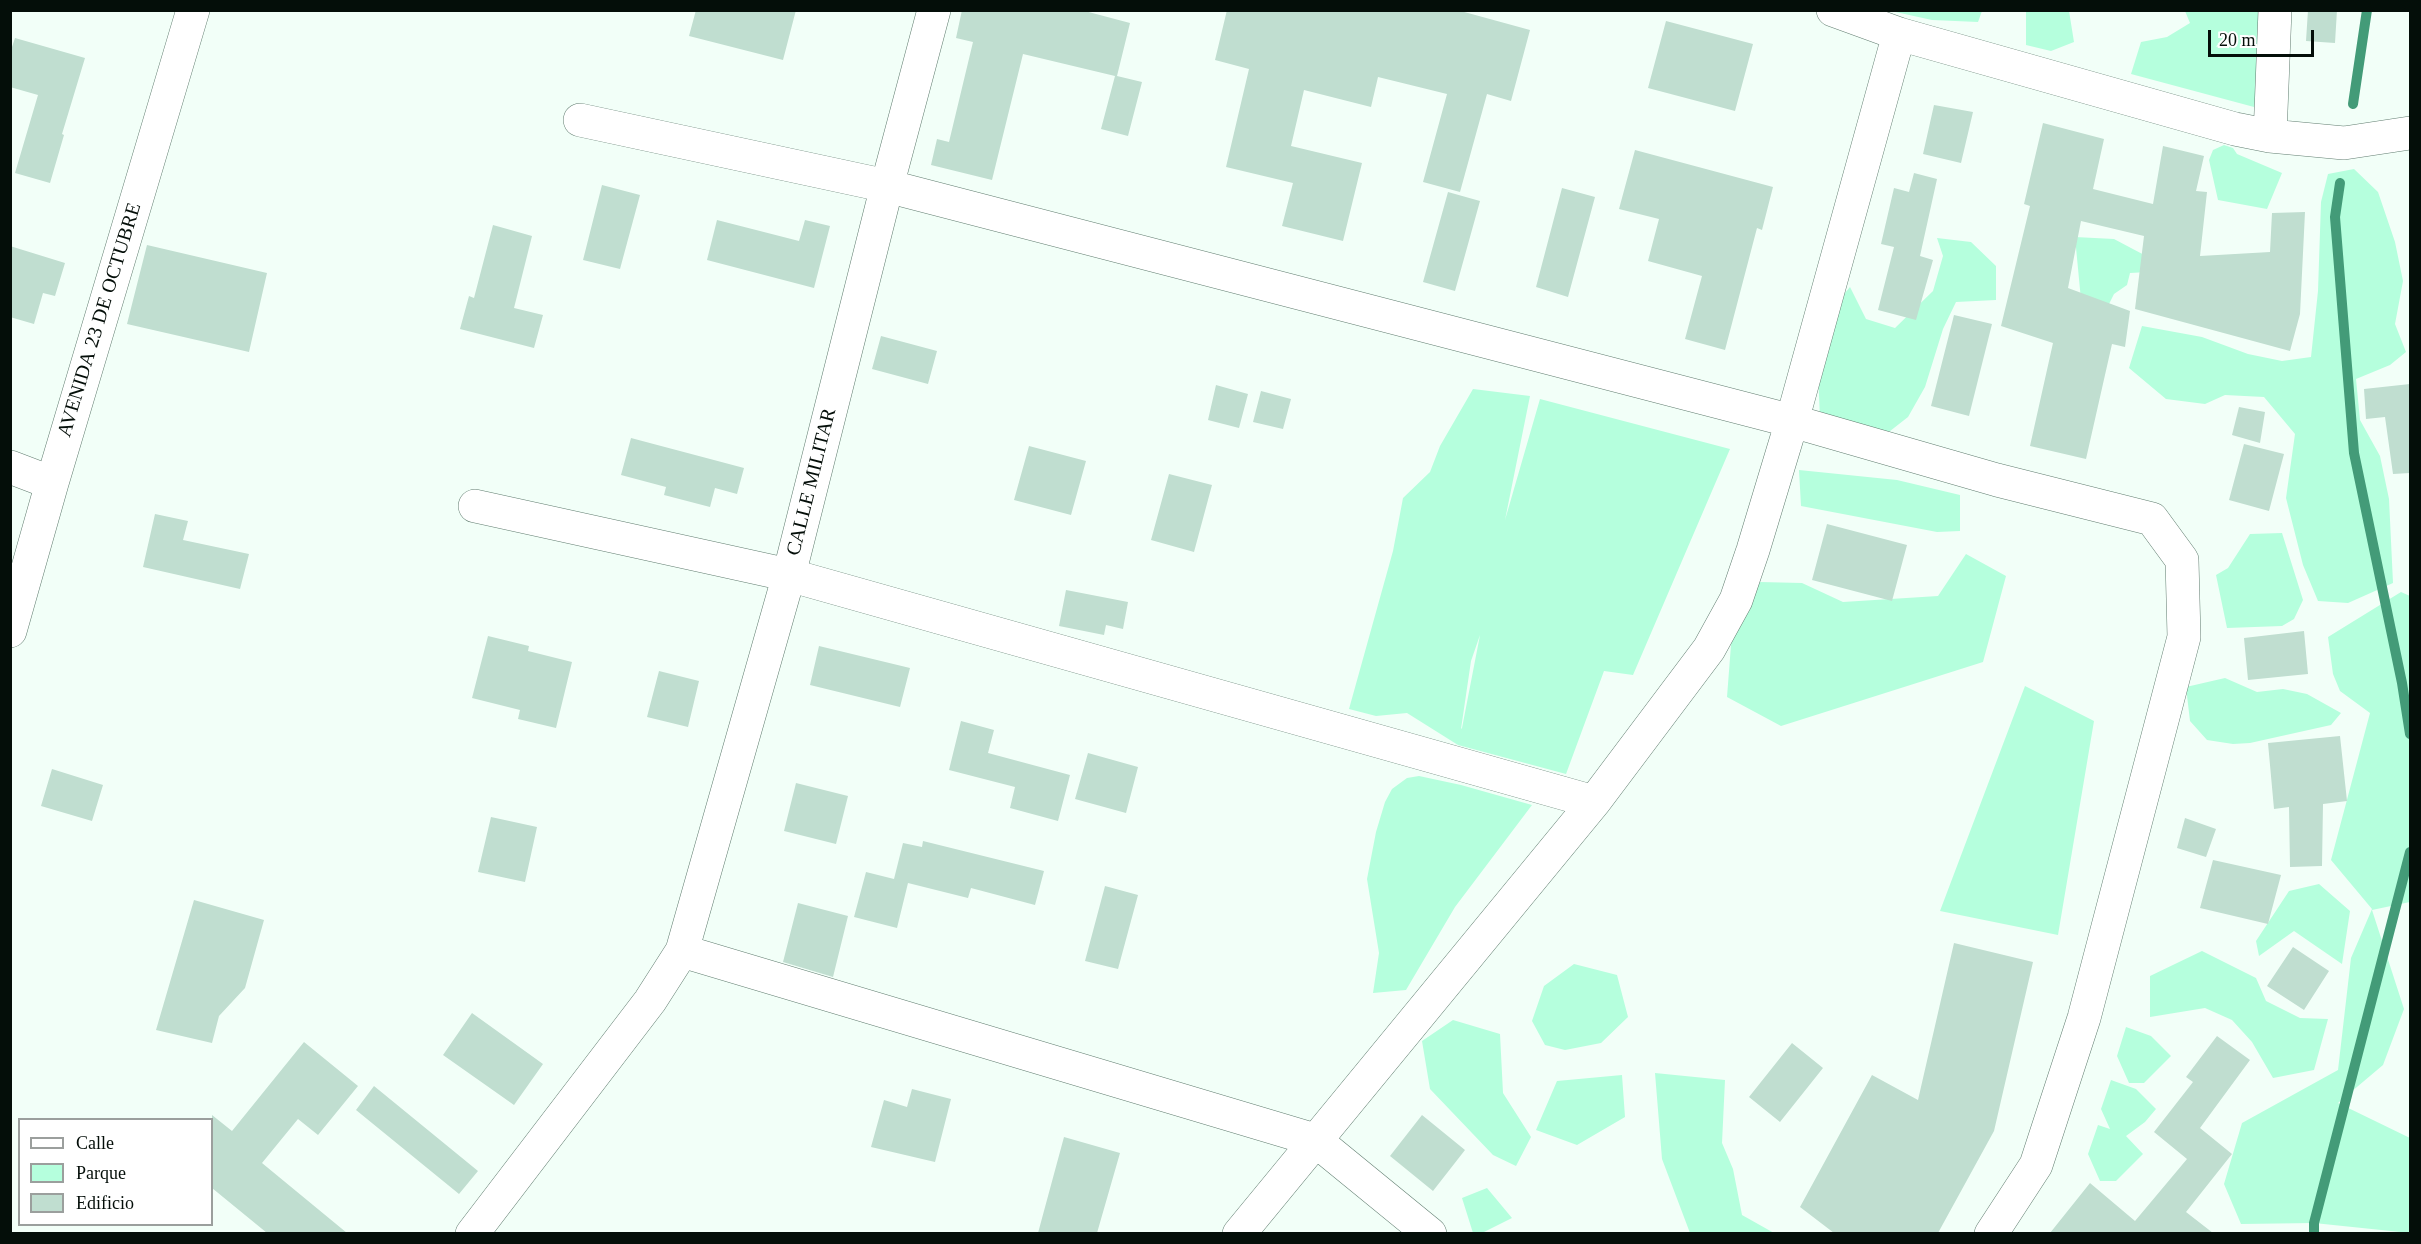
<!DOCTYPE html>
<html>
<head>
<meta charset="utf-8">
<style>
	body { margin:0 }
	#map { position:relative; width:2421px; height:1244px; overflow:hidden; background:#f2fff8; font-family:Georgia,serif }
	canvas { display:block }
	.frame { position:absolute; inset:0; border:12px solid #040e09; pointer-events:none }
	.legend { position:absolute; left:18px; top:1118px; width:195px; height:108px; box-sizing:border-box; background:#fff; border:2px solid #9b9f9d; margin:0; padding:8px 10px; list-style:none; font-size:18px; color:#040e09 }
	.legend li { display:flex; align-items:center; gap:12px; height:30px }
	.legend b { width:30px; border:2px solid #9b9f9d }
	.scale { position:absolute; left:2208px; top:30px; width:106px; height:27px; box-sizing:border-box; border:3px solid #040e09; border-top:0; padding-left:8px; font-size:18px; line-height:21px; white-space:nowrap; color:#040e09; -webkit-text-stroke:4px #fff; paint-order:stroke }
</style>
</head>
<body>
<div id="map">
<canvas width="2421" height="1244"></canvas>
<div class="frame"></div>
<ul class="legend">
<li><b style="height:8px;background:#fff"></b>Calle</li>
<li><b style="height:16px;background:#b5ffdd"></b>Parque</li>
<li><b style="height:16px;background:#c0ded0"></b>Edificio</li>
</ul>
<div class="scale">20 m</div>
</div>
<script>
const ctx = document.querySelector('canvas').getContext('2d');
ctx.lineJoin = 'round';
function paint(path, color) { ctx.fillStyle = color; ctx.fill(path, 'evenodd'); }
const toPath = rows => new Path2D(rows.map(r => 'M' + r).join(''));
function stroke(path, color, width, dash) { ctx.strokeStyle = color; ctx.lineWidth = width; ctx.lineCap = dash ? 'butt' : 'round'; ctx.setLineDash(dash || []); ctx.stroke(path); }
function label(font, color, halo, rows, align = 'center') {
  ctx.font = font + ' Georgia,serif'; ctx.lineWidth = 4.5; ctx.setLineDash([]); ctx.textBaseline = 'middle'; ctx.strokeStyle = halo; ctx.fillStyle = color; for (const [text, x, y, turn = 0] of rows) {
    ctx.save(); ctx.translate(x, y); ctx.rotate((+turn || 0) * Math.PI / 180); ctx.textAlign = isNaN(turn) ? turn : align; if (halo) ctx.strokeText(text, 0, 0); ctx.fillText(text, 0, 0); ctx.restore();
  }
}
const green = toPath([
	[1891,11,1982,10,1982,11,1978,22,1932,20],
	[2026,11,2069,11,2074,42,2051,51,2026,45],
	[2185,11,2273,11,2254,107,2131,74,2141,42,2167,37,2190,23],
	[2224,145,2233,148,2237,154,2282,173,2267,209,2218,200,2209,160,2213,150],
	[2354,169,2378,192,2395,242,2403,281,2395,324,2406,352,2390,365,2356,379,2360,420,2380,456,2389,499,2393,583,2348,603,2318,601,2303,565,2286,498,2295,434,2264,397,2225,395,2205,404,2166,399,2129,368,2142,326,2202,337,2248,354,2282,361,2311,357,2318,291,2321,202,2328,174],
	[2075,237,2114,239,2148,257,2166,271,2130,273,2127,285,2114,294,2094,334,2081,300],
	[1937,238,1971,242,1996,266,1996,300,1956,302,1943,329,1925,387,1908,417,1885,435,1820,419,1818,371,1828,313,1850,287,1866,319,1895,328,1933,291,1943,256],
	[1473,389,1530,396,1505,520,1540,399,1730,449,1633,675,1604,671,1566,774,1458,745,1407,713,1376,716,1349,709,1393,551,1403,498,1430,472,1440,446],
	[1480,635,1462,728,1461,729,1471,661],
	[1799,470,1897,480,1960,495,1960,531,1937,532,1801,506],
	[2282,533,2303,600,2294,619,2282,626,2227,628,2216,575,2228,568,2250,534],
	[1966,554,2006,576,1983,662,1781,726,1727,697,1733,619,1760,582,1802,583,1843,602,1938,596],
	[2401,592,2410,596,2410,902,2372,910,2404,1009,2383,1065,2338,1103,2410,1138,2410,1233,2314,1223,2241,1224,2224,1184,2242,1123,2338,1070,2351,958,2372,909,2331,860,2370,713,2340,691,2333,674,2328,637],
	[2225,678,2257,692,2283,689,2307,694,2341,713,2331,725,2250,743,2233,744,2207,740,2190,721,2186,687],
	[2025,686,2094,721,2058,935,1940,911],
	[1419,776,1461,785,1532,805,1455,907,1406,990,1373,993,1379,953,1367,879,1376,832,1385,802,1392,789,1407,778],
	[2319,884,2350,911,2342,964,2294,931,2259,956,2256,941,2289,891],
	[2202,951,2256,978,2266,1001,2300,1018,2328,1019,2314,1070,2273,1078,2252,1042,2232,1020,2205,1008,2150,1017,2150,976],
	[1574,964,1617,975,1628,1017,1601,1043,1565,1050,1545,1045,1532,1021,1544,986],
	[1453,1020,1500,1034,1503,1093,1531,1137,1516,1166,1493,1155,1430,1089,1422,1041],
	[2126,1027,2151,1036,2171,1056,2144,1083,2129,1083,2117,1056],
	[1655,1073,1725,1080,1722,1143,1733,1169,1742,1215,1774,1233,1690,1233,1662,1159],
	[1622,1075,1625,1117,1577,1145,1536,1130,1557,1081],
	[2111,1080,2136,1089,2156,1109,2145,1122,2126,1136,2143,1154,2116,1181,2100,1181,2088,1154,2098,1125,2110,1129,2101,1109],
	[1487,1188,1512,1218,1482,1233,1473,1233,1462,1198]
]);
const stream = toPath([
	[2353,104,2367,10],
	[2340,183,2335,217,2354,453,2402,683,2410,734],
	[2314,1234,2314,1223,2410,852]
]);
const building = toPath([
	[696,10,796,10,783,60,689,36],
	[962,10,1081,10,1130,23,1117,76,1142,82,1128,136,1101,129,1115,76,1023,54,992,180,931,165,937,139,949,142,973,42,956,38],
	[1227,10,1457,10,1530,30,1511,101,1487,94,1460,192,1423,182,1447,94,1378,77,1371,107,1304,90,1291,146,1362,163,1343,241,1282,226,1293,183,1226,167,1249,69,1215,60],
	[2308,10,2337,10,2335,43,2306,41],
	[1666,21,1753,44,1735,111,1648,88],
	[15,38,85,58,62,134,64,135,50,183,15,173,38,95,10,87,10,53],
	[1934,105,1973,112,1961,163,1923,154],
	[2043,123,2104,139,2093,189,2153,204,2163,146,2204,156,2196,191,2207,192,2200,256,2270,252,2272,213,2305,212,2300,314,2290,351,2135,309,2144,236,2081,221,2068,288,2130,311,2125,347,2112,344,2086,459,2030,446,2053,343,2001,326,2030,206,2024,204],
	[1635,150,1773,187,1762,230,1757,228,1725,350,1685,339,1702,276,1648,261,1659,219,1619,209],
	[1914,173,1937,179,1920,256,1933,260,1916,320,1878,310,1894,247,1881,244,1894,188,1909,192],
	[602,185,640,195,620,269,583,260],
	[1562,188,1595,197,1568,297,1536,287],
	[1448,192,1480,201,1455,291,1423,282],
	[717,220,799,241,805,220,830,226,814,288,707,260],
	[493,225,532,236,514,308,543,315,534,348,460,329,469,296,474,298],
	[147,245,267,273,249,352,127,324],
	[10,246,65,263,55,296,43,293,34,324,10,317],
	[1954,315,1992,324,1969,416,1931,406],
	[881,336,937,351,928,384,872,369],
	[2410,384,2410,473,2393,474,2385,417,2366,419,2364,389],
	[1216,385,1248,394,1239,428,1208,420],
	[1261,391,1291,399,1283,429,1253,422],
	[2239,407,2265,412,2260,443,2232,435],
	[631,438,744,468,737,494,715,488,710,507,664,495,666,487,621,475],
	[2244,444,2284,454,2269,511,2229,500],
	[1029,446,1086,461,1071,515,1014,500],
	[1169,474,1212,485,1194,552,1151,540],
	[155,514,188,521,183,540,249,554,240,589,143,567],
	[1827,524,1907,545,1892,601,1812,580],
	[1066,590,1128,602,1123,629,1106,625,1104,635,1059,626],
	[2304,631,2308,674,2248,680,2244,638],
	[488,636,529,646,528,651,572,662,556,728,518,719,520,710,472,698],
	[819,646,910,668,900,707,810,685],
	[659,671,699,681,688,727,647,717],
	[961,721,994,730,988,753,1070,775,1058,821,1010,808,1015,787,949,770],
	[2340,736,2347,801,2323,804,2322,866,2290,867,2289,807,2274,809,2268,743],
	[1088,753,1138,767,1126,813,1075,799],
	[52,769,103,785,92,821,41,806],
	[796,783,848,796,836,844,784,831],
	[491,817,537,827,525,882,478,872],
	[2185,818,2216,829,2206,857,2177,848],
	[923,841,1044,871,1035,905,971,888,968,898,908,883,897,928,854,917,866,872,894,879,903,843,922,847],
	[2213,860,2281,875,2268,924,2200,908],
	[1105,886,1138,895,1118,969,1085,961],
	[194,900,264,920,245,988,219,1016,212,1043,156,1030],
	[798,903,848,916,833,977,783,962],
	[1954,943,2033,962,1994,1131,1938,1233,1834,1233,1800,1207,1872,1075,1918,1100],
	[2293,947,2329,971,2304,1010,2267,986],
	[472,1013,543,1064,514,1105,443,1055],
	[2217,1036,2250,1060,2200,1128,2232,1154,2186,1212,2213,1233,2050,1233,2090,1183,2135,1221,2187,1159,2154,1132,2193,1082,2186,1077],
	[304,1042,358,1086,318,1135,298,1119,262,1163,347,1233,267,1233,212,1188,212,1115,232,1131],
	[1792,1043,1823,1068,1780,1122,1749,1097],
	[374,1086,478,1171,459,1194,356,1110],
	[912,1089,951,1099,935,1162,871,1147,884,1100,907,1107],
	[1422,1115,1465,1150,1433,1191,1390,1156],
	[1064,1137,1120,1153,1097,1233,1038,1233]
]);
const minor = toPath([
	[1833,10,1899,34,2235,129,2270,136,2344,143,2410,133],
	[580,120,887,186,1792,421,1997,480,2152,519,2182,560,2184,637,2084,1018,2036,1165,1991,1234],
	[2270,136,2275,10],
	[10,467,52,483],
	[475,506,789,575,1594,802],
	[10,631,52,483,193,10],
	[682,951,1315,1140,1430,1234],
	[472,1234,650,1001,682,951,789,575,887,186,934,10],
	[1239,1234,1594,802,1709,649,1736,600,1753,550,1792,421,1899,34]
]);
const streetNames = [
	["AVENIDA 23 DE OCTUBRE",100,320,-73],
	["CALLE MILITAR",812,482,-76]
];
paint(green, '#b5ffdd');
stroke(stream, '#439b78', 10);
paint(building, '#c0ded0');
stroke(minor, '#627e71', 34);
stroke(minor, '#fff', 33);
label('20px', '#040e09', '#fff', streetNames);
</script>
</body>
</html>
